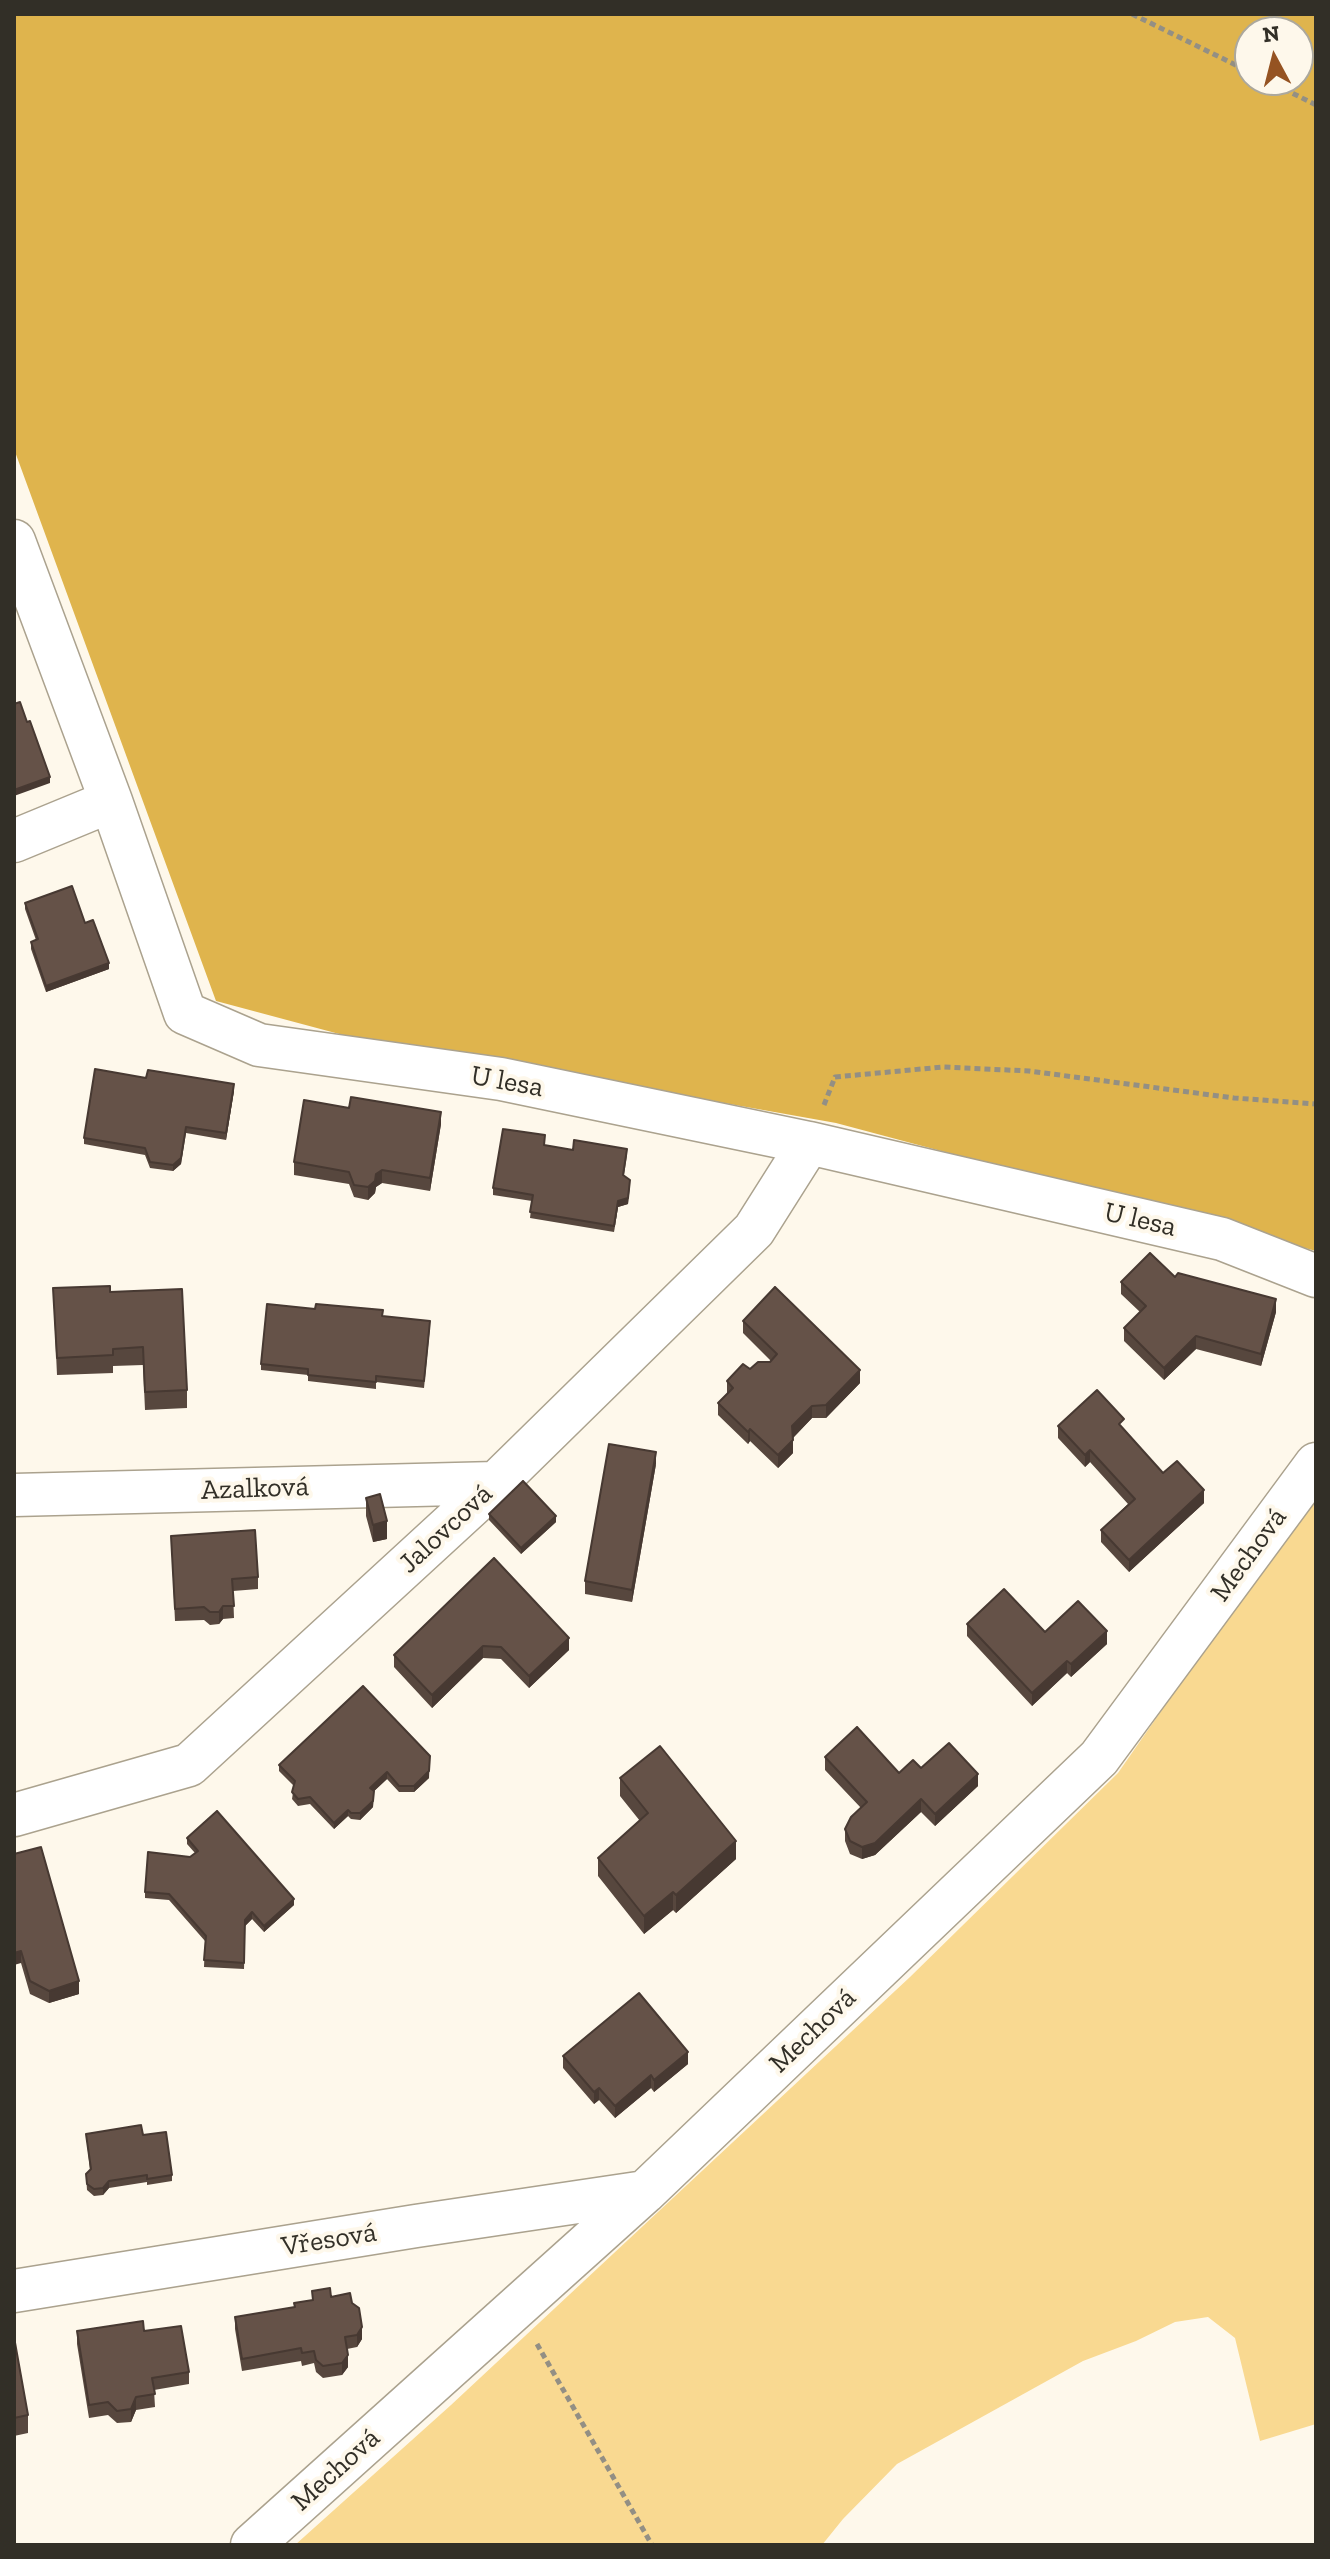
<!DOCTYPE html>
<html>
<head>
<meta charset="utf-8">
<style>
	body { margin:0 }
	#map { position:relative; width:1330px; height:2559px; overflow:hidden; background:#fef8eb; font-family:"Zilla Slab",serif }
	canvas { display:block }
	.frame { position:absolute; inset:0; border:16px solid #322f27; pointer-events:none }
	.north { position:absolute; left:1234px; top:16px; width:80px; height:80px; box-sizing:border-box; background:#fef8eb; border:2px solid #aca89d; border-radius:50%; rotate:353deg; font-size:22px; font-weight:700; line-height:32px; text-align:center; color:#322f27 }
	.north::after { content:''; display:block; margin:auto; width:28px; height:36px; background:#955322; clip-path:polygon(50% 0,100% 100%,50% 72%,0 100%) }
</style>
</head>
<body>
<div id="map">
<canvas width="1330" height="2559"></canvas>
<div class="frame"></div>
<div class="north">N</div>
</div>
<script>
const ctx = document.querySelector('canvas').getContext('2d');
ctx.lineJoin = 'round';
function paint(path, color) { ctx.fillStyle = color; ctx.fill(path, 'evenodd'); }
const toPath = rows => new Path2D(rows.map(r => 'M' + r).join(''));
function stroke(path, color, width, dash) { ctx.strokeStyle = color; ctx.lineWidth = width; ctx.lineCap = dash ? 'butt' : 'round'; ctx.setLineDash(dash || []); ctx.stroke(path); }
function label(font, color, halo, rows, align = 'center') {
  ctx.font = font + ' "Zilla Slab",serif'; ctx.lineWidth = 8; ctx.setLineDash([]); ctx.textBaseline = 'middle'; ctx.strokeStyle = halo; ctx.fillStyle = color; for (const [text, x, y, turn = 0] of rows) {
    ctx.save(); ctx.translate(x, y); ctx.rotate((+turn || 0) * Math.PI / 180); ctx.textAlign = isNaN(turn) ? turn : align; if (halo) ctx.strokeText(text, 0, 0); ctx.fillText(text, 0, 0); ctx.restore();
  }
}
const green = toPath([
	[1316,1500,1316,2424,1260,2441,1235,2338,1208,2317,1175,2322,1136,2341,1083,2361,897,2464,843,2519,822,2545,295,2545,451,2405,910,1977,1118,1773,1230,1612]
]);
const forest = toPath([
	[14,14,1316,14,1316,1251,836,1123,343,1035,216,1001,14,449],
	[1250,32,1298,32,1298,80,1250,80]
]);
const path = toPath([
	[1132,14,1250,72],
	[1266,80,1316,105],
	[824,1105,835,1077,943,1067,1029,1071,1234,1098,1316,1104],
	[537,2344,652,2545]
]);
const minor = toPath([
	[14,541,111,801,185,1013,259,1045,501,1079,809,1143,1222,1239,1316,1276],
	[14,841,111,801],
	[14,1495,496,1483],
	[14,1815,189,1765,496,1483,754,1230,809,1143],
	[14,2291,416,2226,645,2192],
	[252,2545,645,2192,1099,1758,1316,1464]
]);
const wall = toPath([
	[25,903,85,923,109,969,46,992,31,949,31,942,36,940,25,909],
	[146,1078,234,1091,226,1140,186,1133,181,1164,173,1171,150,1168,145,1155,84,1144,84,1138],
	[441,1124,430,1191,382,1183,376,1187,375,1193,368,1200,354,1197,349,1184,294,1175,294,1162],
	[545,1145,573,1150,627,1155,624,1175,630,1186,628,1204,618,1207,614,1232,530,1218,532,1201,493,1195,493,1188],
	[1175,1277,1276,1312,1261,1366,1196,1349,1164,1380,1124,1341,1124,1328,1140,1312,1121,1294,1121,1282],
	[53,1288,110,1292,187,1390,187,1408,145,1410,143,1365,113,1366,113,1373,57,1375],
	[383,1316,430,1327,424,1388,376,1382,376,1389,308,1381,308,1375,261,1370,261,1364],
	[743,1321,860,1383,826,1418,812,1418,793,1438,793,1453,778,1468,750,1441,748,1444,718,1415,718,1403,727,1394,727,1381,750,1369,771,1361,743,1333],
	[1058,1426,1124,1430,1163,1473,1204,1503,1129,1572,1101,1542,1101,1530,1128,1504,1090,1462,1085,1467,1058,1438],
	[656,1464,632,1602,585,1594,585,1581],
	[366,1498,387,1539,373,1542,366,1516],
	[489,1514,556,1522,521,1554,489,1520],
	[171,1536,258,1577,258,1589,233,1591,234,1618,223,1619,219,1624,210,1625,204,1620,175,1621],
	[494,1558,569,1650,529,1688,501,1659,483,1658,432,1708,394,1667,394,1655],
	[967,1624,1045,1632,1107,1644,1071,1677,1067,1673,1032,1706,967,1636],
	[430,1756,429,1778,414,1792,399,1792,387,1779,374,1791,373,1807,360,1820,351,1819,348,1816,334,1829,310,1804,298,1806,292,1799,294,1786,279,1771,279,1765],
	[825,1757,899,1773,921,1768,978,1786,935,1826,921,1812,875,1855,862,1859,850,1854,845,1841,845,1829,861,1808,825,1770],
	[620,1778,736,1859,676,1913,673,1910,644,1934,598,1876,598,1858,640,1821,620,1796],
	[187,1838,294,1905,264,1932,252,1919,245,1926,244,1969,204,1967,205,1941,169,1900,145,1898,145,1892,195,1853,187,1844],
	[14,1854,79,1994,49,2003,30,1994,21,1963],
	[563,2056,688,2064,654,2092,651,2088,615,2118,599,2100,594,2104,563,2068],
	[86,2134,143,2135,172,2175,172,2181,147,2185,147,2182,109,2188,103,2195,94,2196,87,2190,86,2174,90,2170],
	[312,2291,352,2303,362,2339,357,2347,347,2349,348,2367,342,2375,323,2378,316,2372,314,2363,302,2366,301,2361,242,2371,235,2329,235,2317,294,2307,312,2300],
	[77,2331,144,2331,189,2372,189,2384,154,2390,155,2407,136,2410,131,2422,117,2423,108,2415,89,2418,77,2344],
	[14,2337,28,2415,28,2433,14,2436]
]);
const shadedWall = toPath([
	[50,777,50,783,14,796,14,790],
	[109,963,109,969,46,992,46,986],
	[234,1084,234,1091,226,1140,226,1133],
	[441,1112,441,1124,430,1191,430,1178],
	[186,1127,181,1164,173,1171,173,1165],
	[382,1170,382,1183,376,1187,375,1193,368,1200,368,1187,376,1174],
	[630,1180,628,1204,618,1207,614,1232,618,1201],
	[1276,1299,1276,1312,1261,1366,1261,1354],
	[1196,1336,1196,1349,1164,1380,1164,1368],
	[860,1370,860,1383,826,1418,826,1405],
	[812,1406,812,1418,792,1439,792,1426],
	[750,1429,750,1441,748,1444,748,1432],
	[793,1440,793,1453,778,1468,778,1455],
	[1090,1450,1090,1462,1085,1467,1085,1455],
	[656,1452,656,1464,632,1602,632,1590],
	[1204,1490,1204,1503,1129,1572,1129,1560],
	[556,1516,556,1522,521,1554,521,1548],
	[387,1521,387,1539,373,1542,373,1525],
	[223,1606,223,1619,219,1624,219,1612],
	[1107,1631,1107,1644,1071,1677,1071,1664],
	[569,1638,569,1650,529,1688,529,1676],
	[483,1646,483,1658,432,1708,432,1695],
	[1067,1661,1067,1673,1032,1706,1032,1693],
	[429,1771,429,1778,414,1792,414,1786],
	[387,1772,387,1779,370,1795,370,1788],
	[978,1774,978,1786,935,1826,935,1814],
	[374,1791,373,1807,360,1820,360,1813],
	[921,1799,921,1812,875,1855,862,1859,862,1847],
	[348,1810,348,1816,334,1829,334,1823],
	[736,1841,736,1859,676,1913,676,1895],
	[673,1892,673,1910,644,1934,644,1916],
	[294,1899,294,1905,264,1932,264,1926],
	[252,1912,252,1919,245,1926,244,1969,245,1920],
	[21,1951,21,1963,14,1965,14,1953],
	[79,1981,79,1994,49,2003,49,1991],
	[688,2052,688,2064,654,2092,654,2080],
	[651,2075,651,2088,615,2118,615,2106],
	[599,2088,599,2100,594,2104,594,2092],
	[109,2181,109,2188,103,2195,103,2188],
	[362,2327,362,2339,357,2347,357,2335],
	[348,2355,348,2367,342,2375,342,2363],
	[136,2397,136,2410,131,2422,131,2409]
]);
const building = toPath([
	[20,702,27,722,30,721,50,777,14,790,14,704,20,702],
	[72,886,85,923,93,920,109,963,46,986,31,942,38,939,25,903,72,886],
	[95,1069,146,1078,148,1070,234,1084,226,1133,186,1127,181,1158,173,1165,150,1162,145,1148,84,1138,95,1069],
	[351,1097,441,1112,430,1178,382,1170,376,1174,375,1181,368,1187,354,1185,349,1172,294,1162,304,1100,349,1108,351,1097],
	[503,1129,545,1135,544,1145,573,1150,574,1140,627,1149,623,1175,630,1180,628,1198,618,1201,614,1226,530,1212,533,1195,493,1188,503,1129],
	[1150,1253,1175,1277,1178,1273,1276,1299,1261,1354,1196,1336,1164,1368,1124,1328,1146,1306,1121,1282,1150,1253],
	[110,1286,110,1292,182,1289,187,1390,145,1392,143,1347,113,1349,113,1355,57,1358,53,1288,110,1286],
	[775,1287,860,1370,826,1405,812,1406,792,1426,793,1440,778,1455,750,1429,748,1432,718,1403,733,1388,727,1381,743,1364,750,1369,758,1362,770,1362,777,1354,743,1321,775,1287],
	[267,1304,315,1309,316,1304,383,1310,382,1316,430,1321,424,1381,376,1376,376,1382,308,1375,308,1369,261,1364,267,1304],
	[1097,1390,1124,1419,1119,1424,1163,1473,1177,1461,1204,1490,1129,1560,1101,1530,1135,1499,1090,1450,1085,1455,1058,1426,1097,1390],
	[609,1444,656,1452,632,1590,585,1581,609,1444],
	[523,1481,556,1516,521,1548,489,1514,523,1481],
	[380,1494,387,1521,373,1525,366,1498,380,1494],
	[255,1530,258,1577,232,1579,234,1606,223,1606,219,1612,210,1612,204,1607,175,1609,171,1536,255,1530],
	[494,1558,569,1638,529,1676,501,1647,483,1646,432,1695,394,1655,494,1558],
	[1004,1589,1045,1632,1078,1601,1107,1631,1071,1664,1067,1661,1032,1693,967,1624,1004,1589],
	[363,1686,430,1756,429,1771,414,1786,399,1786,387,1772,370,1788,374,1791,373,1801,360,1813,351,1813,348,1810,334,1823,310,1797,298,1799,292,1792,295,1781,279,1765,363,1686],
	[857,1727,899,1773,913,1760,921,1768,949,1743,978,1774,935,1814,921,1799,875,1843,862,1847,850,1841,845,1829,851,1817,867,1802,825,1757,857,1727],
	[660,1746,736,1841,676,1895,673,1892,644,1916,598,1858,648,1813,620,1778,660,1746],
	[217,1811,294,1899,264,1926,252,1912,245,1920,244,1963,204,1960,206,1936,169,1894,145,1892,148,1852,190,1857,198,1851,187,1838,217,1811],
	[41,1847,79,1981,49,1991,30,1981,21,1951,14,1953,14,1854,41,1847],
	[639,1993,688,2052,654,2080,651,2075,615,2106,599,2088,594,2092,563,2056,639,1993],
	[141,2125,143,2135,166,2132,172,2175,147,2179,147,2175,109,2181,103,2188,94,2189,87,2184,86,2174,91,2169,86,2134,141,2125],
	[330,2288,331,2297,350,2293,352,2303,359,2308,362,2327,357,2335,345,2337,348,2355,342,2363,323,2366,316,2360,314,2351,302,2353,301,2348,242,2359,235,2317,295,2307,294,2303,313,2300,312,2291,330,2288],
	[143,2321,144,2331,181,2326,189,2372,152,2378,155,2394,136,2397,131,2409,117,2411,108,2402,89,2405,77,2331,143,2321],
	[14,2337,28,2415,14,2418,14,2337]
]);
const streetNames = [
	["U lesa",507,1082,10],
	["U lesa",1140,1220,13],
	["Azalková",255,1489,-2],
	["Jalovcová",446,1529,-43],
	["Mechová",1249,1555,-54],
	["Mechová",813,2031,-44],
	["Vřesová",329,2240,-9],
	["Mechová",336,2470,-42]
];
paint(green, '#f9d991');
paint(forest, '#dfb44d');
stroke(minor, '#aba28e', 45);
stroke(path, '#938f84', 5, [6, 4]);
stroke(minor, '#fff', 42);
paint(wall, '#57473e');
paint(shadedWall, '#473932');
paint(building, '#655248');
stroke(building, '#473932', 2);
label('28px', '#322f27', '#fef8eb', streetNames);
</script>
</body>
</html>
